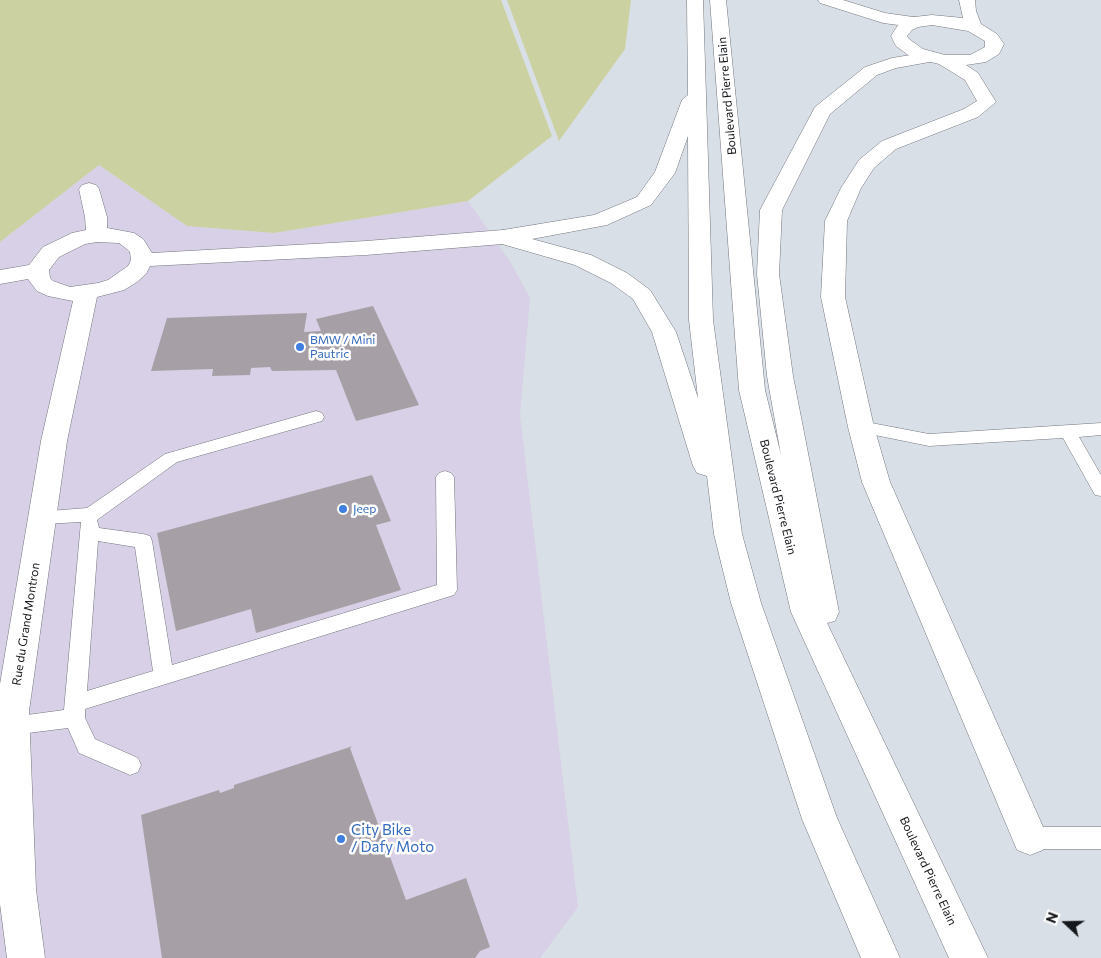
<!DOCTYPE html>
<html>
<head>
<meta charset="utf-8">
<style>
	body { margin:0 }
	#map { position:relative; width:1101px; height:958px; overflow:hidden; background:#d9dfe6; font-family:Commissioner,sans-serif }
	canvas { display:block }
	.north { position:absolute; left:1041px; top:898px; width:50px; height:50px; -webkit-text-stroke:4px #fff; paint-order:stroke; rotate:291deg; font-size:14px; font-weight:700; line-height:20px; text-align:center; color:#16181b }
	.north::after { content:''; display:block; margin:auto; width:18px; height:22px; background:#16181b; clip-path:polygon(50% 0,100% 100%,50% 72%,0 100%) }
</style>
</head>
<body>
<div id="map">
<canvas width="1101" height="958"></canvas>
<div class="north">N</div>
</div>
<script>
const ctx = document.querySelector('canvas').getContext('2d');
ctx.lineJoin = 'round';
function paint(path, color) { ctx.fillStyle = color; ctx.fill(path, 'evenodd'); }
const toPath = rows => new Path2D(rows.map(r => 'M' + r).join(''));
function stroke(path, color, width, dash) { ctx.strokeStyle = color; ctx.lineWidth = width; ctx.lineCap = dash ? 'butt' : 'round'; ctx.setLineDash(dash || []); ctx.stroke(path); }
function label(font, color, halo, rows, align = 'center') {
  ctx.font = font + ' Commissioner,sans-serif'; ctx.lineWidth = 5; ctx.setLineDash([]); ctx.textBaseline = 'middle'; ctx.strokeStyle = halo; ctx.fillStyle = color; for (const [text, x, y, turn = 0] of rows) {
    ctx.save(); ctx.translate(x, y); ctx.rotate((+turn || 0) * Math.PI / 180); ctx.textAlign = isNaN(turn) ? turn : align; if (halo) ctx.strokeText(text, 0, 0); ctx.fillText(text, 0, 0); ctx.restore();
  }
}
const commercial = toPath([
	[99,165,187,226,274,233,468,201,511,263,530,298,520,415,578,907,540,958,0,958,0,242]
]);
const green = toPath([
	[0,0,501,0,552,136,468,201,274,233,187,226,99,165,0,242],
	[507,0,631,0,625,49,559,141]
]);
const building = toPath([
	[373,306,419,405,356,421,336,370,272,371,270,367,251,368,250,375,212,376,213,369,151,371,167,318,307,313,304,332,321,331,316,319],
	[372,475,391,521,376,525,401,590,256,633,251,609,176,631,157,533],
	[353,746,350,748,406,900,466,878,490,947,480,951,475,958,162,958,141,815,219,790,220,793,234,788,234,785]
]);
const lane = toPath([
	[316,411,322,413,324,417,322,421,177,462,97,520,99,528,143,534,150,536,152,541,172,665,437,585,436,477,439,473,445,471,451,473,454,477,457,590,454,595,85,709,85,718,95,739,138,758,141,765,138,772,130,775,79,753,68,728,12,735,4,733,1,726,4,719,12,717,64,710,81,522,43,524,37,522,34,517,37,512,87,508,165,454,316,411],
	[98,541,135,547,153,671,87,691,98,541],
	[861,421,929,434,1101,423,1101,435,1079,437,1101,475,1101,496,1095,495,1063,438,929,446,855,431,853,427,855,423,861,421],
	[1030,827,1101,827,1101,849,1030,849,1022,846,1019,838,1022,830,1030,827]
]);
const street = toPath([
	[959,0,975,0,976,11,981,24,997,34,1004,44,999,54,986,62,966,65,978,73,996,102,978,117,896,149,874,168,861,188,847,221,845,297,874,427,890,482,1048,838,1043,850,1030,855,1017,850,862,482,848,427,821,297,825,221,841,188,859,160,882,141,964,109,977,101,965,80,939,64,911,57,896,46,891,36,900,22,914,17,932,15,963,18,959,0],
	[932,25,968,31,985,41,985,47,970,55,945,55,923,49,909,39,907,36,912,30,918,27,932,25],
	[89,183,96,185,99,189,107,217,107,228,134,233,143,239,152,253,366,241,503,230,511,232,514,237,511,242,503,244,366,255,150,266,146,274,137,282,124,290,97,297,67,441,29,711,36,890,45,958,7,958,0,904,0,684,41,441,73,301,48,296,37,291,28,279,0,284,0,270,29,265,43,247,72,233,86,230,85,217,79,189,82,185,89,183],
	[97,242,119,243,127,249,130,252,131,260,128,266,108,280,98,283,70,287,53,281,50,278,49,270,59,257,85,244,97,242]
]);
const primary = toPath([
	[687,0,703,0,713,320,742,534,761,603,837,818,900,958,861,958,802,819,731,603,714,534,707,476,697,473,693,466,652,332,633,299,611,283,575,265,495,242,492,237,495,232,503,230,594,215,637,197,655,172,682,100,688,95,687,0],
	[688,136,689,320,698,398,676,332,650,290,627,273,591,255,532,239,607,225,651,205,675,173,688,136],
	[710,0,726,0,765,390,781,455,767,376,757,274,760,210,815,107,865,67,892,58,929,52,935,53,938,57,935,61,896,68,877,75,830,114,782,210,779,274,793,376,839,612,835,621,827,623,988,958,949,958,791,612,739,390,710,0],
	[818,0,843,0,885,13,920,18,922,22,920,26,914,27,883,23,820,3,818,0]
]);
const markers = [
	[300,347,5,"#3f7fe0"],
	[343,509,5,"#3f7fe0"],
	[341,839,5,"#3f7fe0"]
];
const streetNames = [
	["Boulevard Pierre Elain",727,96,-95],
	["Boulevard Pierre Elain",778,497,76],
	["Rue du Grand Montron",26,624,-81],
	["Boulevard Pierre Elain",928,871,65]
];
const shopNames = [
	["BMW / Mini",310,340],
	["Pautric",310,354],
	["Jeep",353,509]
];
const nearShopnames = [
	["City Bike",351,830],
	["/ Dafy Moto",351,847]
];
paint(commercial, '#d7d0e6');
paint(green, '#cbd1a0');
paint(building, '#a6a0a6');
stroke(lane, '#73777e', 1);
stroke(street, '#73777e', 1);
stroke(primary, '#73777e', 1);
paint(lane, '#fff');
paint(street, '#fff');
paint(primary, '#fff');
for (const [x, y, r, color] of markers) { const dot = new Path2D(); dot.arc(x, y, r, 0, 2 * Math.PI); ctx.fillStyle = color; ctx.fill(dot); stroke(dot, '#fff', 2); }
label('12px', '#16181b', '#fff', streetNames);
label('12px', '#366cbe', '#fff', shopNames, 'left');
label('15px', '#366cbe', '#fff', nearShopnames, 'left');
</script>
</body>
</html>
